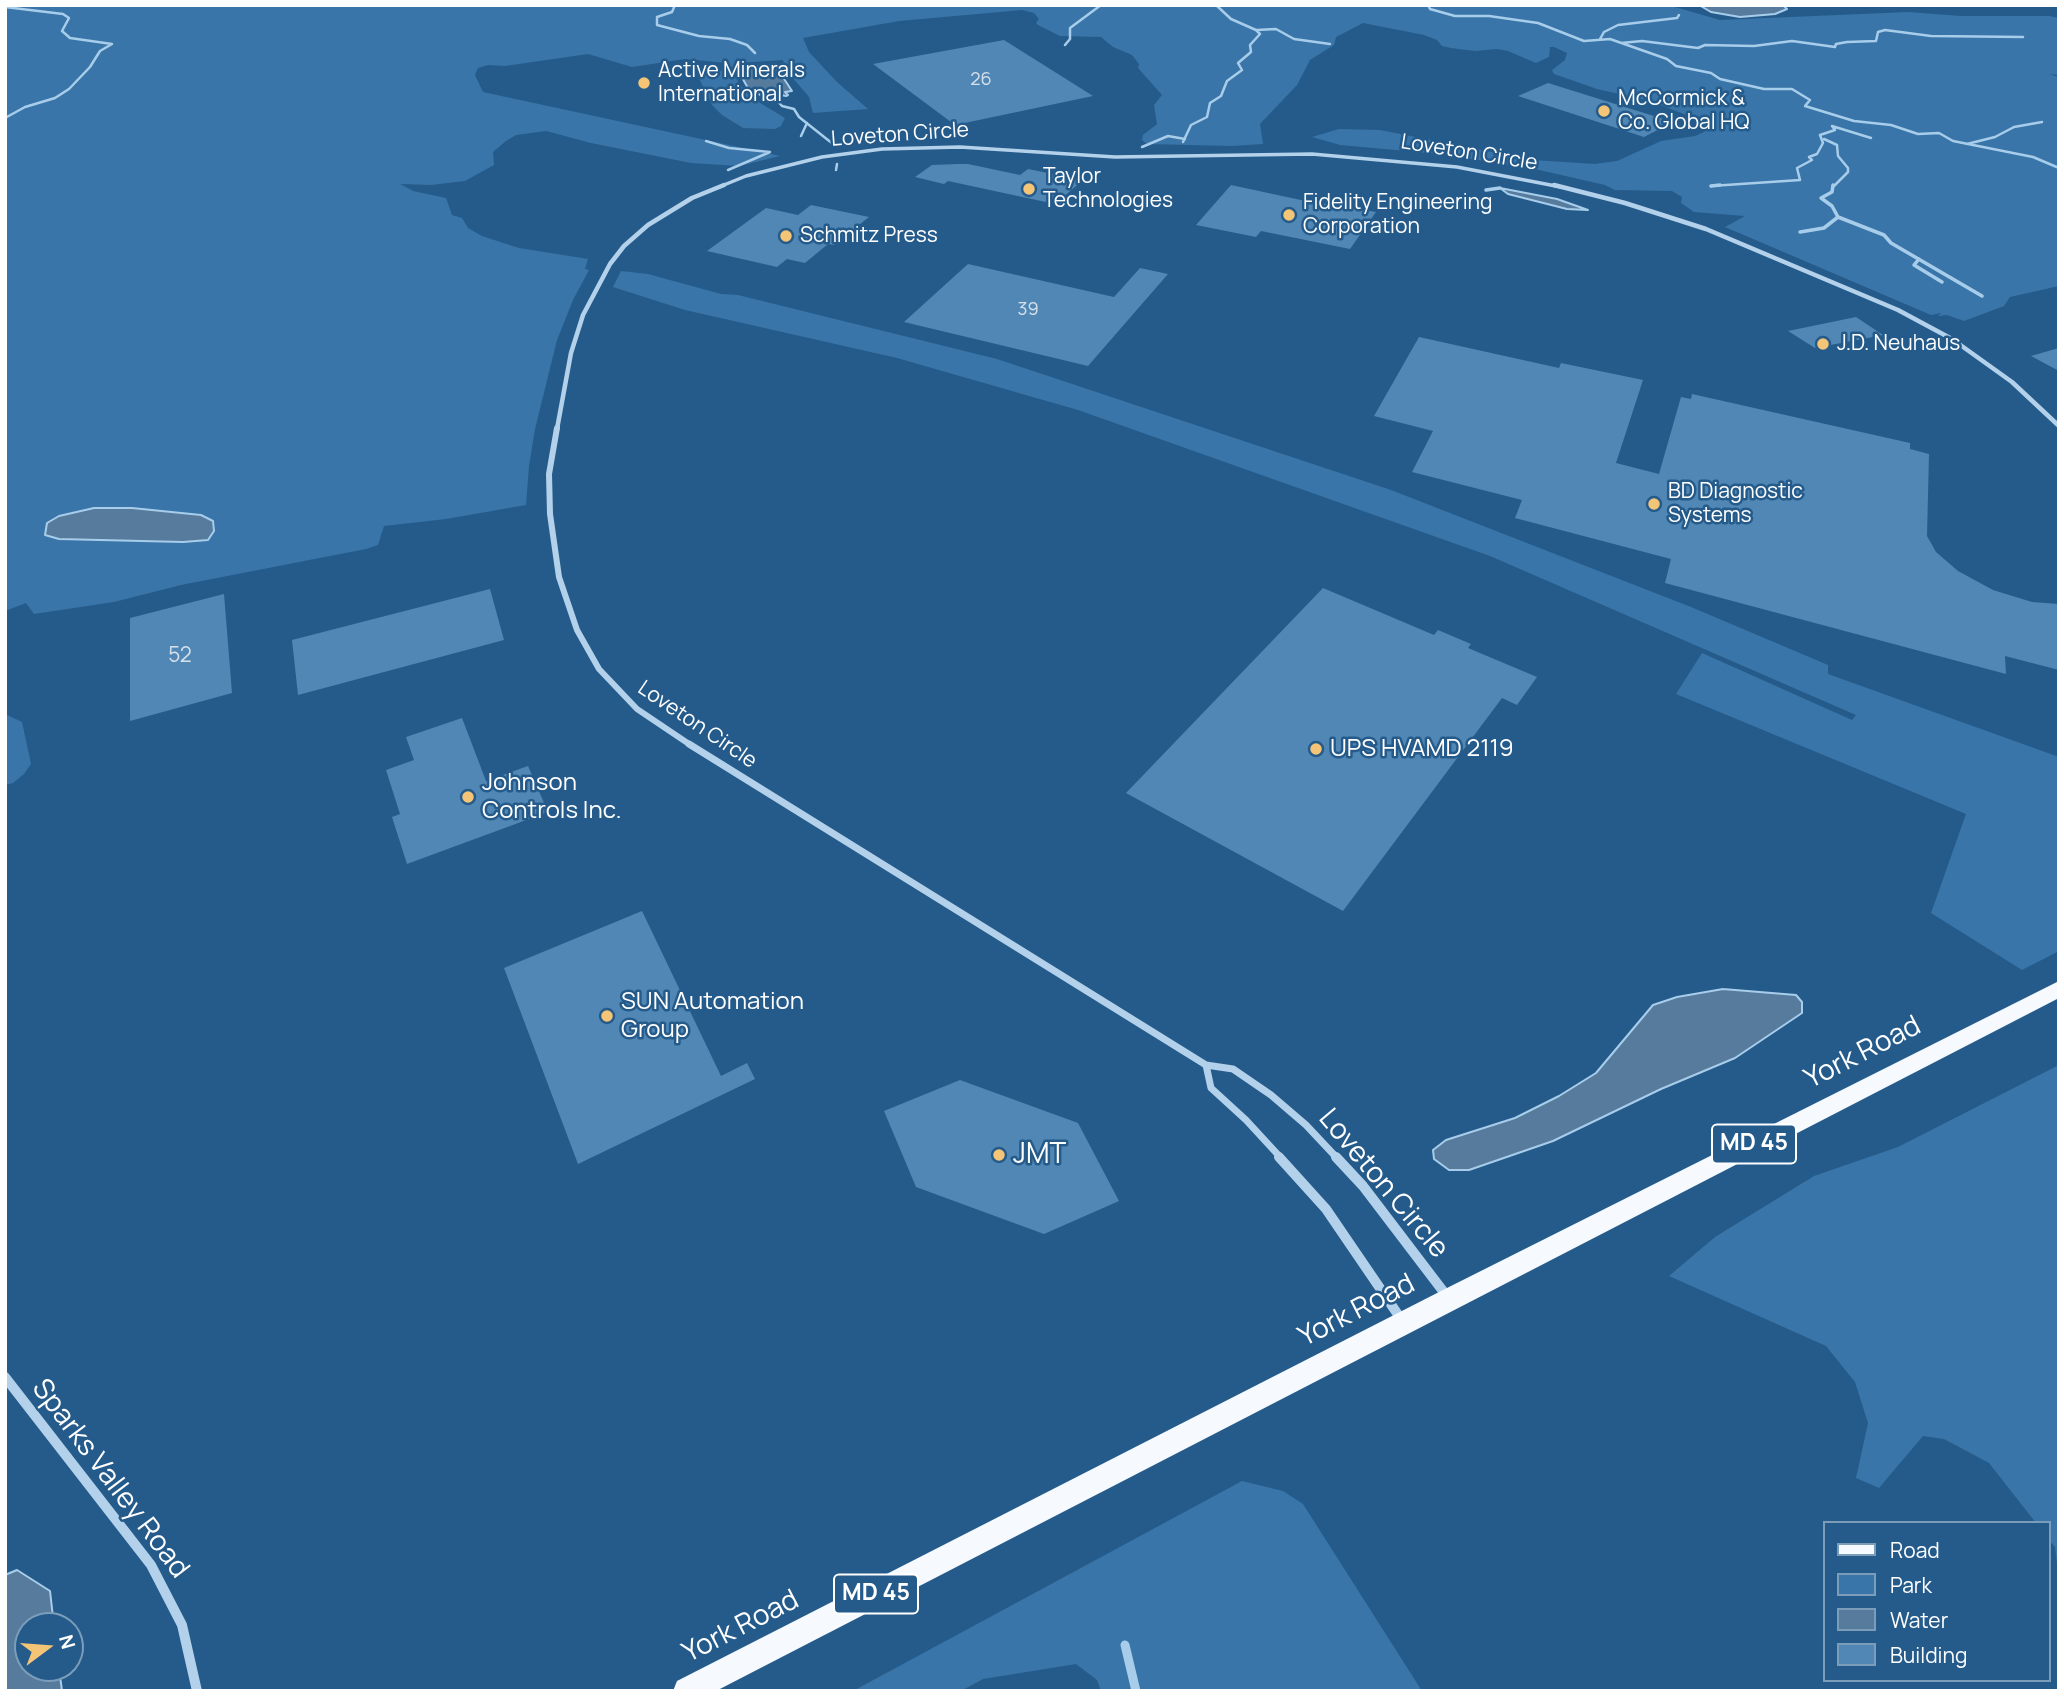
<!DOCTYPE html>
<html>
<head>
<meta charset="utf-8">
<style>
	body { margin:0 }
	#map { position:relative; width:2064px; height:1696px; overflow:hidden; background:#255b8b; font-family:Manrope,sans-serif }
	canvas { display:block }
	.frame { position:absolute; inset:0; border:7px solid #fff; pointer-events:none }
	.legend { position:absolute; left:1823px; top:1521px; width:228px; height:161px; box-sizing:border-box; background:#255b8b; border:2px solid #7c9db9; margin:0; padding:9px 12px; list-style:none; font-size:21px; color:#fff }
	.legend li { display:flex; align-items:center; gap:14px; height:35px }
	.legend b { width:35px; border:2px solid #7c9db9 }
	.north { position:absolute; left:14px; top:1612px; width:70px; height:70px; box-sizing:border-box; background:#255b8b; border:2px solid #7c9db9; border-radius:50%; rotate:74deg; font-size:19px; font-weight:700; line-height:28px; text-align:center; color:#fff }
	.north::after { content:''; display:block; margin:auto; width:24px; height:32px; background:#f4c477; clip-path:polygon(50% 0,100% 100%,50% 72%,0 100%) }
</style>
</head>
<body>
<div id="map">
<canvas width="2064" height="1696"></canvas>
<div class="frame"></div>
<ul class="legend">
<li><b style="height:9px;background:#f6fafe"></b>Road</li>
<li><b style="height:19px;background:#3975a8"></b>Park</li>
<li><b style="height:19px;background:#567b9d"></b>Water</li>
<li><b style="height:19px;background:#5187b4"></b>Building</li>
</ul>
<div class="north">N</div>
</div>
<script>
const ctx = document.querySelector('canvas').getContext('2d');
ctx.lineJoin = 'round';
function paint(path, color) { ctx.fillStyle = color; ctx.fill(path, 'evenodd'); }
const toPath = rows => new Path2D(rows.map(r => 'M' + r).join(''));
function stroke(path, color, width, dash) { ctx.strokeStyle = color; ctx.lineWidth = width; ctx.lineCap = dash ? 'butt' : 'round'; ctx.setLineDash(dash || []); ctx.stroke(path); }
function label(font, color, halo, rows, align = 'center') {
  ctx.font = font + ' Manrope,sans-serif'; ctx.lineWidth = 5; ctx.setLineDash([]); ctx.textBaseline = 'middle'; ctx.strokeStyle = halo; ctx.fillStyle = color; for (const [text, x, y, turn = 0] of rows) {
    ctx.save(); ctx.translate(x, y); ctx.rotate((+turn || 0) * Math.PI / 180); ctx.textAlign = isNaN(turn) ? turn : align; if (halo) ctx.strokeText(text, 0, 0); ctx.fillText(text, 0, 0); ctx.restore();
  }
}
const green = toPath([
	[5,5,1668,5,1720,20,1908,12,1961,16,2049,16,2059,18,2059,75,2049,74,2059,77,2059,286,2010,297,2004,306,1964,321,1947,315,1938,316,1941,313,1931,315,1725,227,1745,216,1694,212,1681,203,1682,197,1672,191,1615,190,1605,185,1535,169,1440,154,1340,145,1312,137,1339,129,1380,130,1532,160,1595,164,1617,161,1661,141,1695,136,1704,132,1712,125,1650,101,1597,89,1554,74,1552,70,1565,60,1567,53,1554,47,1550,47,1549,57,1536,63,1508,51,1497,49,1475,51,1451,48,1442,46,1437,40,1424,35,1363,23,1336,37,1334,45,1310,60,1297,85,1260,124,1263,144,1232,146,1147,144,1142,140,1143,135,1157,124,1154,105,1162,95,1138,68,1139,64,1132,55,1113,47,1101,37,1060,36,1038,25,1036,23,1039,19,1034,13,1022,10,899,21,803,38,809,52,837,82,868,109,813,113,809,97,786,70,783,60,739,63,733,70,739,84,757,101,785,118,781,126,775,129,743,128,722,115,712,105,697,74,721,71,727,63,685,59,632,67,588,54,505,66,488,65,478,68,475,75,483,92,780,156,739,166,691,163,591,143,546,131,516,135,506,141,493,152,494,165,465,181,431,185,400,184,413,191,446,198,452,215,462,218,468,228,482,236,519,248,588,259,585,269,589,270,573,300,557,340,535,429,529,466,526,505,446,519,384,526,378,545,366,549,181,585,114,602,34,614,26,603,5,611],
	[621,271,648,274,721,294,738,295,997,359,1391,490,1691,607,1828,665,1828,674,2059,757,2059,951,2022,970,1931,913,1966,814,1676,694,1702,653,1852,720,1856,715,1490,556,1078,410,897,358,685,310,613,287],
	[5,714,22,722,31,764,24,774,13,783,5,785],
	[2059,1065,2059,1579,2055,1547,2048,1539,2048,1523,2036,1523,1989,1463,1944,1439,1923,1436,1879,1488,1856,1478,1868,1423,1855,1382,1826,1346,1669,1276,1715,1237,1814,1176,1898,1147],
	[1242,1481,1283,1491,1303,1504,1422,1691,1101,1691,1097,1680,1076,1664,983,1679,961,1691,853,1691]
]);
const water = toPath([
	[1699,5,1783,5,1787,9,1775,14,1740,17,1711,12,1699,5],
	[775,65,792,91,785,92,788,95,786,96,770,93,779,98,776,99,750,92,738,70,740,67,775,65],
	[1500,188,1557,199,1588,210,1567,209,1508,194,1500,188],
	[94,508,132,508,201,515,213,521,214,531,208,540,183,542,59,539,45,535,47,523,59,516,94,508],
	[1723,989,1796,995,1802,1002,1802,1013,1735,1058,1661,1089,1553,1141,1469,1170,1449,1170,1434,1159,1433,1150,1446,1140,1515,1118,1559,1096,1596,1073,1653,1005,1677,997,1723,989],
	[17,1570,50,1591,54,1626,28,1626,28,1668,59,1668,62,1691,5,1691,5,1575,17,1570]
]);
const streamFar2 = toPath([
	[675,5,672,12,657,17,657,25,699,36,730,39,747,45,755,53],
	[1216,5,1231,19,1256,30,1276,29,1294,39,1330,44],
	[1428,5,1430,9,1455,16,1489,16,1538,23,1584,41,1610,39,1667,59,1676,66,1711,73,1720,79,1764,89,1792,89,1810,100,1805,106,1854,121,1891,125,1918,134,1939,133,1953,141,2033,157,2059,168],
	[5,7,63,14,69,18,62,31,70,38,112,44,100,51,90,67,69,89,55,98,25,107,5,118],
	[1600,39,1604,32,1618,25,1677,18,1679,15],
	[1621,43,1642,41,1698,48,1705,45,1754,46,1792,41,1835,47,1836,44,1847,42,1876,41,1878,32,1885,30,1931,36,2023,37],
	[1065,45,1070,39,1070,28,1101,5],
	[776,99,782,106,794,109,799,117,833,144],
	[1832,126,1871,138],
	[801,136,807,123],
	[1824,139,1837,145,1838,156,1848,168,1848,172,1833,187],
	[706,141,729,148,770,152,728,170],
	[1183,142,1191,125,1207,117,1210,103,1221,96,1227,81,1242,70,1238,63,1251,52,1250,45,1260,34,1256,30],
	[1967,144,1995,137,2014,127,2042,122],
	[1142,147,1168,136,1185,139],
	[836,170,837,164],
	[1711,186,1800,180,1797,168,1812,160,1809,157,1817,154,1823,143,1820,135,1835,130,1832,126]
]);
const streamFar1 = toPath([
	[1833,185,1832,192,1821,198,1832,206,1838,217,1884,235,1891,243,1982,296],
	[1711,186,1720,185],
	[1486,190,1500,188],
	[1800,232,1824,228,1838,217],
	[1919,259,1914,265,1942,282]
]);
const stream = toPath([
	[1125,1645,1136,1691]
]);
const building = toPath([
	[1004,40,1093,96,955,125,873,64],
	[1548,83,1673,122,1644,137,1518,96],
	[958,164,968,164,1020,175,1028,169,1083,180,1055,204,948,181,944,184,915,177,932,165],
	[1231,185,1324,205,1325,203,1376,212,1350,249,1261,231,1256,237,1196,225],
	[811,205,869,217,834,245,828,244,805,263,787,259,777,267,707,251,766,208,798,215],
	[968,264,1114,297,1140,268,1168,274,1088,366,904,322],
	[1856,317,1883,335,1815,348,1788,331],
	[1419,337,1559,368,1561,363,1643,380,1616,463,1659,474,1681,397,1691,399,1692,394,1910,443,1910,449,1929,454,1927,536,1936,552,1958,571,1993,590,2032,602,2059,604,2059,670,2005,656,2006,674,1665,583,1671,559,1515,518,1522,500,1412,472,1433,431,1374,416],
	[2059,348,2059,371,2031,356],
	[1323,588,1434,635,1438,630,1471,644,1468,648,1537,677,1517,705,1502,698,1343,911,1126,793],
	[490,589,504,640,298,695,292,640],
	[224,594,232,693,130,721,130,618],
	[462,718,486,781,528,766,548,812,407,864,392,817,400,814,386,770,414,760,406,737],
	[642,911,721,1076,747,1063,755,1079,578,1164,504,968],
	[960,1080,1078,1123,1119,1201,1044,1234,916,1187,884,1111]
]);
const minorFar4 = toPath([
	[719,187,746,176,822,157,882,149,960,147,1115,157,1312,154,1457,167,1561,187]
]);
const minorFar3 = toPath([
	[1554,185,1625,203,1706,229,1898,310,1952,339,2012,382,2059,426],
	[557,429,571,353,583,315,610,264,624,246,648,225,692,198,724,185]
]);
const minorFar2 = toPath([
	[557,428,549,474,550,514,559,577,577,630,599,669,637,709,692,746]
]);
const minorFar1 = toPath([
	[689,744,1206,1065],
	[1281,1158,1246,1120,1211,1088,1206,1065,1233,1069,1271,1095,1306,1125,1337,1158]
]);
const minor = toPath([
	[1279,1157,1326,1209,1401,1319],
	[1336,1157,1363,1186,1446,1295],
	[5,1377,151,1565,182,1625,197,1691]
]);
const primary = toPath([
	[2059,981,2059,998,716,1691,673,1691,677,1681,1441,1291,2059,981]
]);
const markers = [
	[644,83,7,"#f4c477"],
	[1604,111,7,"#f4c477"],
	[1029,189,7,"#f4c477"],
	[1289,215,7,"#f4c477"],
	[786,236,7,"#f4c477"],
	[1823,344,7,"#f4c477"],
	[1654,504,7,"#f4c477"],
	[1316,749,7,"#f4c477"],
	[468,797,7,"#f4c477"],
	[607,1016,7,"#f4c477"],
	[999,1155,7,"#f4c477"]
];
const farNumbernames = [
	["26",981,80],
	["39",1028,310]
];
const farPoinames = [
	["Active Minerals",658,71],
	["International",658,95],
	["McCormick &",1618,99],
	["Co. Global HQ",1618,123],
	["Taylor",1043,177],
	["Technologies",1043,201],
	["Fidelity Engineering",1303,203],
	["Corporation",1303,227],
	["Schmitz Press",800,236],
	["J.D. Neuhaus",1837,344],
	["BD Diagnostic",1668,492],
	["Systems",1668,516]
];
const farStreetnames = [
	["Loveton Circle",900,135,-4],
	["Loveton Circle",1469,153,9],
	["Loveton Circle",697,725,34]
];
const numberNames = [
	["52",180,656]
];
const shields = [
	[1754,1144,84],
	[876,1594,84]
];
const shieldNames = [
	["MD 45",1754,1144],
	["MD 45",876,1594]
];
const poiNames = [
	["UPS HVAMD 2119",1330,749],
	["Johnson",482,783],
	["Controls Inc.",482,811],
	["SUN Automation",621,1002],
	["Group",621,1030]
];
const nearStreetnames = [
	["York Road",1863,1053,-27],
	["Loveton Circle",1383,1184,50],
	["York Road",1357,1311,-27],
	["Sparks Valley Road",110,1479,53],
	["York Road",741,1627,-27]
];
const nearPoinames = [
	["JMT",1013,1155]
];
paint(green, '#3975a8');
paint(water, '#567b9d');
stroke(water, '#a7cdeb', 2);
stroke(streamFar2, '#a7cdeb', 2.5);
stroke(streamFar1, '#a7cdeb', 3.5);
stroke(stream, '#a7cdeb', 9);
paint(building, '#5187b4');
stroke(minorFar4, '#b3d1ea', 3.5);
stroke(minorFar3, '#b3d1ea', 4.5);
stroke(minorFar2, '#b3d1ea', 6);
stroke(minorFar1, '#b3d1ea', 7);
stroke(minor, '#b3d1ea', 10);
paint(primary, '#f6fafe');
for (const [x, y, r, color] of markers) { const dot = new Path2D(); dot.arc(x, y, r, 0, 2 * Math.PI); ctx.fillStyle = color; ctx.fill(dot); stroke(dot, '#255b8b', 2.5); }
label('18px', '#d4e1ec', null, farNumbernames);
label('21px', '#fff', '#255b8b', farPoinames, 'left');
label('21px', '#fff', '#255b8b', farStreetnames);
label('21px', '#d4e1ec', null, numberNames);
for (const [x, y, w] of shields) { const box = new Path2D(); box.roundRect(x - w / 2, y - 19.5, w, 39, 5); ctx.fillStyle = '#255b8b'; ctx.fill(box); stroke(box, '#fff', 2); }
label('bold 23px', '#fff', null, shieldNames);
label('24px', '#fff', '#255b8b', poiNames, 'left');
label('28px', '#fff', '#255b8b', nearStreetnames);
label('28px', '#fff', '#255b8b', nearPoinames, 'left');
</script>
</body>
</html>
